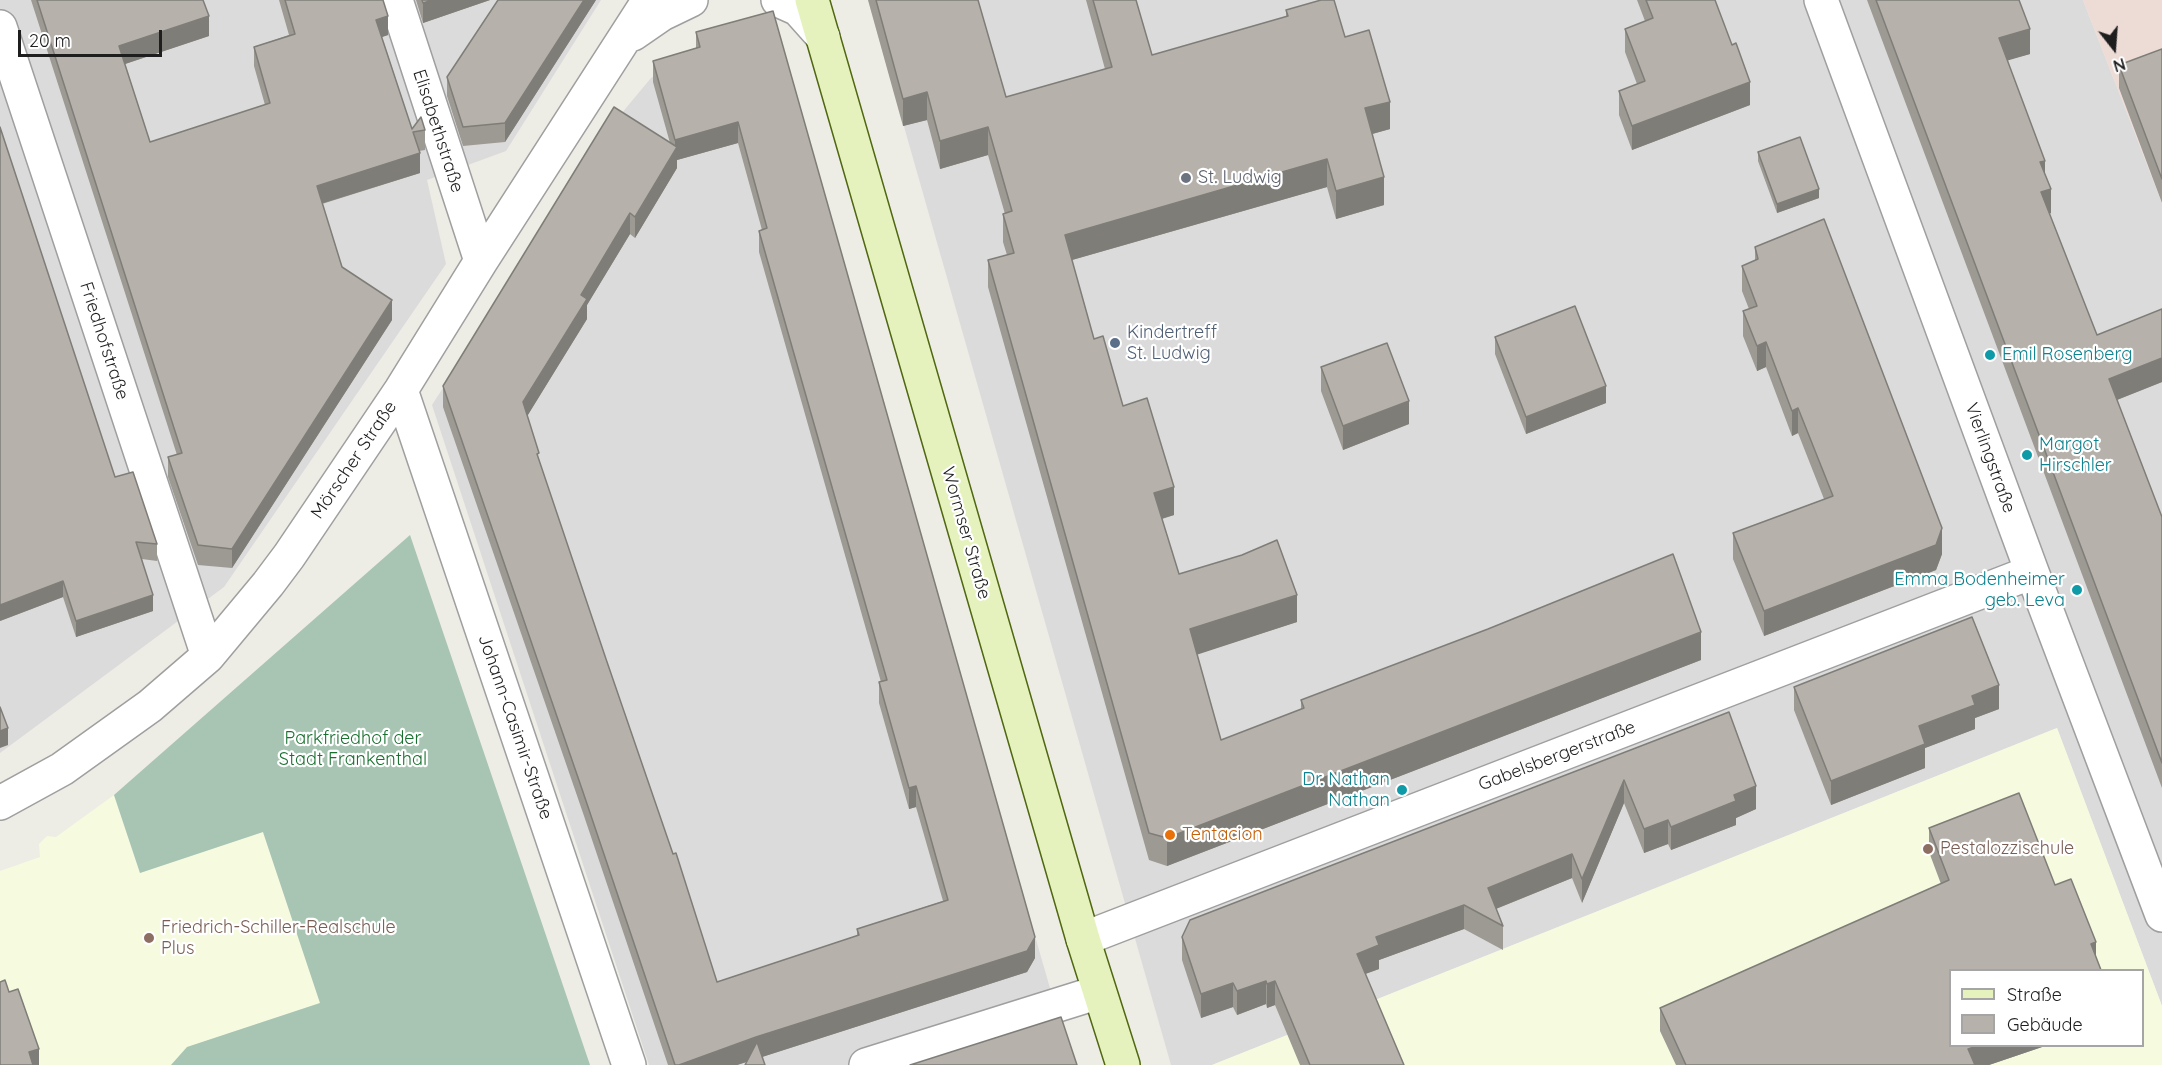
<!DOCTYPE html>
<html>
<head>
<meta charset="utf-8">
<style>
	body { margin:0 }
	#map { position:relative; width:2162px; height:1065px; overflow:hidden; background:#edece5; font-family:Quicksand,sans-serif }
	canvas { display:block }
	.legend { position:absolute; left:1949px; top:969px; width:195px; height:78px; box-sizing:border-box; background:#fff; border:2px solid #a5a5a5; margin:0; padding:8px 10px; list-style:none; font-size:18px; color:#1e1e1e }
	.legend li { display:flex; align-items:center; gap:12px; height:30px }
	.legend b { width:30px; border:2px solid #a5a5a5 }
	.north { position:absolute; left:2084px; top:18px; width:60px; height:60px; -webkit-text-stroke:4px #fff; paint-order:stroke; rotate:163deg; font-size:16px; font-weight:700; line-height:24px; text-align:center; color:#1e1e1e }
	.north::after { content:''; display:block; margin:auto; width:21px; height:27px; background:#1e1e1e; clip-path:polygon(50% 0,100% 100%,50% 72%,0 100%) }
	.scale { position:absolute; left:18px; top:30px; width:144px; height:27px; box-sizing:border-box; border:3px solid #1e1e1e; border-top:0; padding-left:8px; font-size:18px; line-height:21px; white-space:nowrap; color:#1e1e1e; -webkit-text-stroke:4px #fff; paint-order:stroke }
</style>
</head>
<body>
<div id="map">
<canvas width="2162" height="1065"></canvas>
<ul class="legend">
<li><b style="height:8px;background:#e6f2be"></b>Straße</li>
<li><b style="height:16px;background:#b6b2ab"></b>Gebäude</li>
</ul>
<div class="north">N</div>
<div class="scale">20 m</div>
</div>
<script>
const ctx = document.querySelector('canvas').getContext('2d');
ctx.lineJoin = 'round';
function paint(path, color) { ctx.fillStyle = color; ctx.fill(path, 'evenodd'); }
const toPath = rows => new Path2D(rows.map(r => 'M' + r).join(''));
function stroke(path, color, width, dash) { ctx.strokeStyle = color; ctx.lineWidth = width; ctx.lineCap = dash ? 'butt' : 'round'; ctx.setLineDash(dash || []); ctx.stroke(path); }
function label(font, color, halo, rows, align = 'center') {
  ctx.font = font + ' Quicksand,sans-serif'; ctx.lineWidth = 4.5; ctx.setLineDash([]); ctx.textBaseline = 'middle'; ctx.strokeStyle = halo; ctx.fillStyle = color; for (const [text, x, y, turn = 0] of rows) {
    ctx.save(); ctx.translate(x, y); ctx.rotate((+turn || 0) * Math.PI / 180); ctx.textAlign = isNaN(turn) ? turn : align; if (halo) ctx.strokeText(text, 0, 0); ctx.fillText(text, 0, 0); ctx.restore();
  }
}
const residential = toPath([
	[0,0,601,0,506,151,427,180,446,264,224,587,0,753],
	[868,0,2083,0,2162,203,2162,1006,2057,728,1212,1065,1171,1065],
	[775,30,1064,1037,1073,1065,649,1065,432,405,611,126,651,78,694,52]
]);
const commercial = toPath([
	[2083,0,2162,0,2162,203]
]);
const education = toPath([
	[2057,728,2162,1006,2162,1065,1212,1065],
	[1950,970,2142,970,2142,1046,1950,1046],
	[114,795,140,873,263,832,320,1003,187,1047,171,1065,0,1065,0,871,40,857,39,844,47,836,56,837]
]);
const cemetery = toPath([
	[410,535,590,1065,171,1065,187,1047,320,1003,263,832,140,873,114,795]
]);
const street = toPath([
	[396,0,481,261],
	[778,0,798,9,823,37],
	[1821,0,2032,572,2162,915],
	[0,27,208,656],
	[633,34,662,14,691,0],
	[401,390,629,1065],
	[0,803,62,769,150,706,208,656,268,584,289,556,401,390,481,261,649,0],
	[1083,939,2032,572],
	[866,1065,1099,992]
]);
const secondary = toPath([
	[812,0,1083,939,1123,1065]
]);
const wall = toPath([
	[31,0,203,0,209,36,125,64,150,142,265,105,254,66,254,47,289,35,279,0,383,0,388,35,382,37,412,129,425,130,425,150,419,151,420,173,322,204,342,267,392,320,232,568,198,565,168,477,168,457,177,455],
	[416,0,490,0,423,23],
	[596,0,505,142,463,146,447,96,447,77],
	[868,0,978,0,1006,97,1105,69,1086,0,1136,0,1152,55,1286,17,1286,10,1345,37,1390,129,1372,134,1384,205,1336,219,1327,187,1072,260,1094,339,1123,406,1174,515,1162,519,1179,574,1297,622,1197,654,1221,740,1301,709,1301,700,1701,660,1167,866,1149,860,988,287,988,260,1007,255,1003,242,1003,214,1005,214,988,155,940,169,927,120,903,126],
	[1637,0,1715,0,1750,105,1632,150,1619,115,1619,91,1637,84,1625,52,1625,29,1645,21],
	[1867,0,2019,0,2030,54,2007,60,2045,174,2051,213,2049,214,2097,335,2162,309,2162,382,2117,400,2162,517,2162,788],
	[773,11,1035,958,1027,972,737,1065,668,1065,583,813,443,407,443,386,670,143,653,82,653,61,696,48,696,32],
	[738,143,762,230,759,231,759,252,881,682,879,682,879,703,909,809,916,807,943,901,857,929,857,936,717,982,606,659,539,460,527,416,587,319,587,305,630,234,635,238,677,168,677,160],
	[2162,49,2162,203,2119,88,2119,65],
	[1758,152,1819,198,1777,213,1758,161],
	[1755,247,1942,554,1936,570,1764,636,1733,559,1733,533,1824,499,1798,433,1792,436,1766,367,1757,371,1743,336,1743,311,1749,309,1742,291,1742,266,1755,261],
	[1495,337,1606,403,1526,434,1495,354],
	[1321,367,1409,424,1343,450,1321,391],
	[115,477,157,544,157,561,142,559,153,611,76,637,63,597,0,621],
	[1794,687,1999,709,1975,718,1975,729,1925,748,1925,768,1831,805,1794,710],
	[1729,712,1756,809,1736,818,1736,825,1671,850,1668,844,1644,853,1624,803,1582,903,1572,878,1496,909,1503,926,1503,950,1464,929,1379,960,1379,969,1365,974,1404,1065,1300,1065,1275,1005,1267,1008,1266,1004,1237,1015,1233,1007,1201,1018,1182,960,1182,937],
	[1929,828,2045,1046,1989,1065,1676,1065,1660,1031,1660,1008,1941,884,1929,852]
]);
const shadedWall = toPath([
	[433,0,490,0,423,23,423,3],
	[584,0,596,0,505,142,505,123],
	[209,16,209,36,119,66,119,46],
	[388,16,388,35,376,39,376,20],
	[2030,29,2030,54,1999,63,1999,38],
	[1750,82,1750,105,1632,150,1632,126],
	[927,92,927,120,903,126,903,99],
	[1390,102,1390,129,1365,136,1365,108],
	[738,122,738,143,677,160,677,168,635,238,635,217,675,151,675,140],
	[988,127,988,155,940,169,940,141],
	[420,153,420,173,317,205,317,186],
	[1327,159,1327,187,1065,262,1065,235],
	[2045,161,2045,186,2040,162],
	[1384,177,1384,205,1336,219,1336,191],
	[1819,189,1819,198,1777,213,1777,204],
	[2051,189,2051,213,2041,217,2041,192],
	[630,213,630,234,587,305,587,319,523,423,523,402,581,295],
	[392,300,392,320,232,568,232,549],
	[1766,342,1766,367,1757,371,1757,346],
	[2162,358,2162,382,2109,403,2109,379],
	[1606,386,1606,403,1526,434,1526,417],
	[1409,401,1409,424,1343,450,1343,426],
	[1798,408,1798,433,1792,436,1792,411],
	[1174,487,1174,515,1154,521,1154,493],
	[1942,528,1942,554,1936,570,1764,636,1764,611],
	[63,581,63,597,0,621,0,605],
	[153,595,153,611,76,637,76,621],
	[1297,595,1297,622,1190,657,1190,629],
	[1701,632,1701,660,1167,866,1167,838],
	[1999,685,1999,709,1975,718,1975,729,1925,748,1925,768,1831,805,1831,781,1919,726,1972,696],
	[8,728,8,745,0,748,0,731],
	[1624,780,1624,803,1582,903,1582,879],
	[916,786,916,807,909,809,909,788],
	[1756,786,1756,809,1736,818,1736,825,1671,850,1671,827,1734,795],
	[1668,820,1668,844,1644,853,1644,829],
	[1572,854,1572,878,1488,912,1488,888],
	[1464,905,1464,929,1379,960,1379,969,1357,977,1357,954,1376,937],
	[1035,937,1035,958,1027,972,737,1065,679,1065],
	[2096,942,2096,965,2091,944],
	[1266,981,1266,1004,1237,1015,1237,991],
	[1275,981,1275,1005,1267,1008,1267,984],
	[1233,983,1233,1007,1201,1018,1201,994],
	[1977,1046,2045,1046,1989,1065,1968,1065,1968,1049],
	[39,1049,39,1065,29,1065,29,1052]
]);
const building = toPath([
	[37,0,203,0,209,16,119,46,150,142,270,103,254,47,295,34,285,0,383,0,388,16,376,20,412,129,421,117,425,130,413,132,420,153,317,186,342,267,392,300,232,549,198,545,168,457,182,453,37,0],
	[422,0,433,0,423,3,422,0],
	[498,0,584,0,505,123,463,127,447,77,498,0],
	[876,0,978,0,1006,97,1112,67,1093,0,1136,0,1152,55,1288,16,1286,10,1321,0,1334,0,1345,37,1369,30,1390,102,1365,108,1384,177,1336,191,1327,159,1065,235,1094,339,1103,336,1123,406,1147,398,1174,487,1154,493,1179,574,1242,555,1277,540,1297,595,1190,629,1221,740,1304,708,1301,700,1488,629,1673,554,1701,632,1167,838,1149,833,988,260,1014,253,1003,214,1012,211,988,127,940,141,927,92,903,99,876,0],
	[1646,0,1715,0,1732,45,1736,43,1750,82,1632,126,1619,91,1645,81,1625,29,1653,18,1646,0],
	[1876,0,2019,0,2030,29,1999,38,2045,161,2040,162,2051,189,2041,192,2097,335,2162,309,2162,358,2109,379,2162,517,2162,763,1876,0],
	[773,11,1035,937,1027,951,756,1037,679,1065,675,1065,583,792,443,386,614,107,677,147,635,217,630,213,581,295,587,299,523,402,539,453,537,454,606,659,673,854,676,853,717,982,859,935,857,929,948,900,916,786,909,788,879,682,887,680,759,231,767,228,738,122,675,140,653,61,700,47,696,32,773,11],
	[2162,49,2162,179,2119,65,2162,49],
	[0,127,115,477,133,472,157,544,136,542,153,595,76,621,63,581,0,605,0,127],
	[1800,137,1819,189,1777,204,1758,152,1800,137],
	[1824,219,1942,528,1936,545,1764,611,1733,533,1833,496,1798,408,1792,411,1766,342,1757,346,1743,311,1757,306,1742,266,1758,259,1755,247,1824,219],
	[1575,306,1606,386,1526,417,1495,337,1575,306],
	[1387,343,1409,401,1343,426,1321,367,1387,343],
	[1972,617,1999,685,1972,696,1975,705,1919,726,1925,744,1831,781,1794,687,1972,617],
	[0,707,8,728,0,731,0,707],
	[1729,712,1756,786,1734,795,1736,801,1671,827,1668,820,1644,829,1624,780,1582,879,1572,854,1488,888,1503,926,1464,905,1376,937,1379,945,1357,954,1404,1065,1310,1065,1275,981,1267,984,1266,981,1237,991,1233,983,1201,994,1182,937,1190,920,1729,712],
	[2019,793,2055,885,2071,879,2096,942,2091,944,2101,970,1950,970,1950,1046,1977,1046,1968,1049,1975,1065,1686,1065,1660,1008,1949,880,1929,828,2019,793],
	[5,980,9,992,18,989,39,1049,29,1052,33,1065,0,1065,0,982,5,980],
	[1061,1017,1077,1065,910,1065,1061,1017],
	[757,1042,765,1065,745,1065,757,1042]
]);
const markers = [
	[1186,178,6,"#6b7280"],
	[1115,343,6,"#5c6f8a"],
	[1990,355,6,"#0f9aa8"],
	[2027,455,6,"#0f9aa8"],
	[2077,590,6,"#0f9aa8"],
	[1402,790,6,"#0f9aa8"],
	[1170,835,6,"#e8710a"],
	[1928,849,6,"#8d6e63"],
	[149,938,6,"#8d6e63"]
];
const streetNames = [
	["Elisabethstraße",438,131,72],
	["Friedhofstraße",104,341,72],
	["Vierlingstraße",1990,458,70],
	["Mörscher Straße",354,460,-56],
	["Wormser Straße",966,533,74],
	["Johann-Casimir-Straße",515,727,71],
	["Gabelsbergerstraße",1557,756,-21]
];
const worshipNames = [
	["St. Ludwig",1198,178]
];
const serviceNames = [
	["Kindertreff",1127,333],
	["St. Ludwig",1127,354]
];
const cultureNames = [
	["Emil Rosenberg",2002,355],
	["Margot",2039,445],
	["Hirschler",2039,466],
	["Emma Bodenheimer",2065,580,"right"],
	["geb. Leva",2065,601,"right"],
	["Dr. Nathan",1390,780,"right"],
	["Nathan",1390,801,"right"]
];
const parkNames = [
	["Parkfriedhof der",353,739],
	["Stadt Frankenthal",353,760]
];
const foodNames = [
	["Tentacion",1182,835]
];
const educationNames = [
	["Pestalozzischule",1940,849],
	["Friedrich-Schiller-Realschule",161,928],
	["Plus",161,949]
];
paint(residential, '#dcdbdb');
paint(commercial, '#eddbd6');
paint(education, '#f6fbe0');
paint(cemetery, '#a8c4b2');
stroke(street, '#9f9f9f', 36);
stroke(secondary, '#4f6811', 36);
stroke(street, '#fff', 33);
stroke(secondary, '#e6f2be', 33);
paint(wall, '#9d9993');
paint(shadedWall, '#7f7d78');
paint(building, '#b6b2ab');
stroke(building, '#7f7d78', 1.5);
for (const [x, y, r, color] of markers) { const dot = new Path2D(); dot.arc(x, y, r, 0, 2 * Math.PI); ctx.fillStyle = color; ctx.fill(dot); stroke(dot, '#fff', 2); }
label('18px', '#1e1e1e', '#fff', streetNames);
label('18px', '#5b616d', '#fff', worshipNames, 'left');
label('18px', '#4e5e75', '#fff', serviceNames, 'left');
label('18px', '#0d838f', '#fff', cultureNames, 'left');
label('18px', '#18702f', '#fff', parkNames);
label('18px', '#c56008', '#fff', foodNames, 'left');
label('18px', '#785e54', '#fff', educationNames, 'left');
</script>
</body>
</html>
